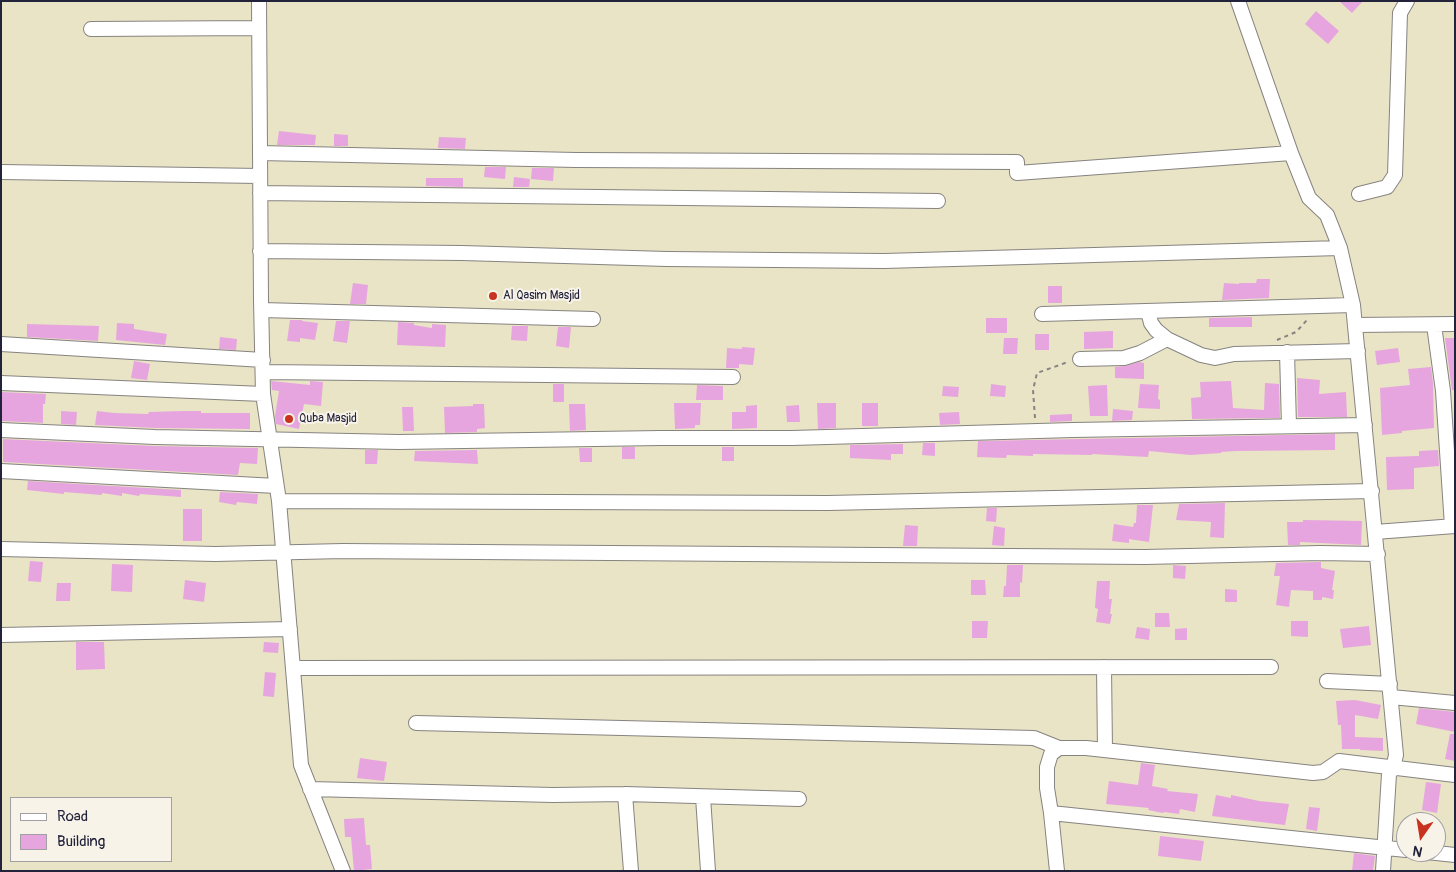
<!DOCTYPE html>
<html>
<head>
<meta charset="utf-8">
<style>
	body { margin:0 }
	#map { position:relative; width:1456px; height:872px; overflow:hidden; background:#e9e4c5; font-family:Pangolin,sans-serif }
	canvas { display:block }
	.frame { position:absolute; inset:0; border:2px solid #22223b; pointer-events:none }
	.legend { position:absolute; left:10px; top:797px; width:162px; height:65px; box-sizing:border-box; background:#f7f3e8; border:1px solid #a29fa3; margin:0; padding:6px 9px; list-style:none; font-size:15px; color:#22223b }
	.legend li { display:flex; align-items:center; gap:10px; height:25px }
	.legend b { width:25px; border:1px solid #a29fa3 }
	.north { position:absolute; left:1396px; top:812px; width:50px; height:50px; box-sizing:border-box; background:#f7f3e8; border:1px solid #a29fa3; border-radius:50%; rotate:193deg; font-size:14px; font-weight:700; line-height:20px; text-align:center; color:#22223b }
	.north::after { content:''; display:block; margin:auto; width:18px; height:22px; background:#c8321e; clip-path:polygon(50% 0,100% 100%,50% 72%,0 100%) }
</style>
</head>
<body>
<div id="map">
<canvas width="1456" height="872"></canvas>
<div class="frame"></div>
<ul class="legend">
<li><b style="height:6px;background:#fff"></b>Road</li>
<li><b style="height:14px;background:#e6a5de"></b>Building</li>
</ul>
<div class="north">N</div>
</div>
<script>
const ctx = document.querySelector('canvas').getContext('2d');
ctx.lineJoin = 'round';
function paint(path, color) { ctx.fillStyle = color; ctx.fill(path, 'evenodd'); }
const toPath = rows => new Path2D(rows.map(r => 'M' + r).join(''));
function stroke(path, color, width, dash) { ctx.strokeStyle = color; ctx.lineWidth = width; ctx.lineCap = dash ? 'butt' : 'round'; ctx.setLineDash(dash || []); ctx.stroke(path); }
function label(font, color, halo, rows, align = 'center') {
  ctx.font = font + ' Pangolin,sans-serif'; ctx.lineWidth = 4; ctx.setLineDash([]); ctx.textBaseline = 'middle'; ctx.strokeStyle = halo; ctx.fillStyle = color; for (const [text, x, y, turn = 0] of rows) {
    ctx.save(); ctx.translate(x, y); ctx.rotate((+turn || 0) * Math.PI / 180); ctx.textAlign = isNaN(turn) ? turn : align; if (halo) ctx.strokeText(text, 0, 0); ctx.fillText(text, 0, 0); ctx.restore();
  }
}
const building = toPath([
	[1339,1,1363,1,1352,13],
	[1316,11,1339,31,1328,44,1305,24],
	[279,131,316,135,315,145,277,145],
	[334,134,348,135,348,146,334,146],
	[439,137,466,138,465,149,438,148],
	[485,167,506,167,505,179,484,177],
	[532,168,554,168,553,181,531,179],
	[514,177,530,179,529,187,513,187],
	[426,178,463,178,463,187,426,186],
	[1257,279,1270,279,1269,298,1222,300,1224,283,1239,284,1239,283,1256,283],
	[353,283,368,285,366,304,350,304],
	[1048,286,1062,286,1062,303,1048,303],
	[1252,317,1252,327,1209,327,1209,318],
	[986,318,1007,318,1007,333,986,333],
	[290,320,302,320,302,321,318,323,315,340,300,338,300,342,287,341],
	[336,321,350,321,347,343,333,341],
	[398,322,414,323,414,325,432,328,432,324,446,325,445,347,397,345],
	[117,323,134,324,134,329,167,334,165,345,116,340],
	[27,324,99,326,98,341,27,337],
	[512,326,528,326,527,341,511,340],
	[558,327,571,327,569,348,556,346],
	[1113,331,1113,348,1084,349,1084,332],
	[1035,334,1049,334,1049,350,1035,350],
	[220,337,237,339,236,350,219,349],
	[1004,338,1018,338,1017,354,1003,354],
	[1445,338,1455,338,1455,390,1452,390],
	[742,347,755,348,753,365,739,364,739,368,726,368,727,348,742,349],
	[1398,348,1400,362,1377,365,1375,351],
	[134,361,150,364,147,380,131,378],
	[1139,362,1144,363,1144,379,1115,378,1115,367,1126,366],
	[1431,367,1433,383,1434,428,1402,431,1402,433,1382,435,1380,388,1410,385,1408,369],
	[1297,378,1320,380,1319,394,1346,392,1347,417,1298,417],
	[271,381,310,385,310,381,323,382,321,406,304,404,299,429,276,424,275,416,279,391,272,390],
	[1231,381,1233,408,1264,410,1265,383,1279,384,1280,418,1192,419,1191,398,1201,397,1200,382],
	[553,384,564,384,564,402,553,402],
	[991,384,1006,386,1005,397,990,396],
	[1140,384,1159,385,1158,399,1160,400,1160,409,1138,408],
	[697,385,723,386,723,400,696,400],
	[1107,385,1108,416,1090,416,1088,386],
	[943,386,959,387,958,397,942,396],
	[1,392,46,394,45,404,43,404,43,423,1,421],
	[674,403,701,403,700,425,695,425,695,428,675,429],
	[817,403,836,403,836,428,818,429],
	[862,403,878,403,878,426,862,426],
	[473,404,484,404,485,428,477,429,477,432,445,433,444,407,473,406],
	[569,404,585,404,586,430,570,431],
	[757,405,757,428,732,429,732,412,746,412,746,406],
	[799,405,800,422,787,422,786,406],
	[402,407,413,407,414,431,403,431],
	[1113,409,1133,411,1132,420,1112,421],
	[61,411,77,412,76,425,61,424],
	[97,411,114,413,148,414,149,412,184,411,201,411,201,413,250,413,250,429,155,428,95,425],
	[959,412,960,424,940,425,939,413],
	[1072,414,1072,421,1050,422,1050,415],
	[1335,434,1335,450,1236,451,1221,452,1221,453,1190,455,1149,451,1148,457,1092,454,1092,455,1033,454,1033,456,1007,455,1006,458,977,457,978,441],
	[3,439,155,446,258,448,257,464,240,463,238,475,3,462],
	[923,443,935,443,935,456,922,455],
	[903,444,903,454,891,454,891,460,850,458,850,445],
	[622,447,635,447,635,459,622,459],
	[722,447,734,447,734,461,722,461],
	[579,448,592,448,592,462,580,462],
	[365,450,378,450,377,464,365,464],
	[477,450,478,464,414,461,415,451],
	[1438,450,1439,466,1414,468,1414,489,1387,490,1386,457,1419,456,1419,451],
	[28,481,181,490,181,497,140,494,139,496,122,493,122,496,102,493,102,495,64,492,64,494,27,490],
	[220,492,258,494,257,504,237,502,236,505,219,502],
	[1225,503,1224,538,1210,537,1211,522,1176,520,1179,504],
	[1137,505,1153,505,1149,542,1129,539,1129,543,1112,541,1114,524,1133,527,1134,523,1136,523],
	[987,508,997,508,996,522,986,521],
	[183,509,202,509,202,541,183,541],
	[1303,520,1362,521,1361,545,1300,542,1300,545,1288,545,1287,522,1303,522],
	[905,525,918,526,917,546,903,546],
	[994,526,1005,528,1004,546,992,545],
	[30,561,43,562,41,582,28,581],
	[1321,562,1321,568,1335,571,1332,590,1334,590,1333,599,1322,597,1322,600,1313,600,1313,591,1291,590,1289,607,1276,605,1280,576,1274,576,1276,563],
	[112,564,133,565,132,592,111,591],
	[1007,565,1023,565,1022,583,1020,582,1020,597,1003,597,1004,586,1006,586],
	[1173,565,1186,566,1185,579,1173,578],
	[185,580,206,583,204,602,183,599],
	[971,580,985,580,986,595,971,595],
	[1097,581,1110,581,1109,599,1112,599,1110,614,1112,614,1110,624,1096,622,1098,609,1095,608],
	[57,583,71,583,70,601,56,601],
	[1225,589,1237,590,1237,602,1225,602],
	[1155,613,1169,613,1170,627,1155,627],
	[972,621,988,621,987,638,972,638],
	[1291,621,1308,621,1308,637,1291,636],
	[1369,626,1371,645,1343,648,1340,629],
	[1137,627,1150,629,1149,640,1135,638],
	[1187,628,1187,640,1175,640,1175,629],
	[76,642,104,642,105,669,76,670],
	[264,642,279,643,278,653,263,652],
	[265,672,276,673,274,697,263,696],
	[1355,700,1381,705,1378,719,1355,715,1355,737,1383,738,1383,751,1360,750,1360,749,1342,749,1341,725,1338,725,1336,701],
	[1419,708,1455,712,1455,732,1416,724],
	[1450,734,1455,734,1455,761,1445,759],
	[360,758,387,762,384,781,357,778],
	[1141,763,1155,765,1152,786,1168,789,1167,791,1198,794,1195,812,1180,809,1179,814,1164,812,1163,813,1148,810,1149,808,1106,804,1109,781,1138,785],
	[1426,782,1441,784,1437,813,1422,810],
	[1216,795,1231,798,1231,795,1259,801,1289,804,1285,825,1212,816],
	[1309,807,1320,808,1317,831,1306,829],
	[364,818,366,845,370,845,372,869,354,871,351,837,345,837,344,819],
	[1160,836,1204,841,1201,861,1158,856],
	[1354,853,1375,856,1373,871,1352,871]
]);
const path = toPath([
	[1277,340,1296,332,1308,319],
	[1035,418,1033,390,1037,373,1068,362]
]);
const minor = toPath([
	[259,1,261,300,263,394,279,501,301,765,343,871],
	[1238,1,1291,153,1309,198,1327,215,1340,248,1353,305,1396,755,1393,768,1389,774,1383,871],
	[91,29,259,28],
	[260,153,576,160,1017,162,1017,173,1291,153],
	[1,172,260,176],
	[260,193,938,201],
	[1359,194,1387,187,1395,175,1400,13,1407,1],
	[260,251,462,253,667,259,884,261,1340,248],
	[262,310,593,319],
	[1148,311,1151,323,1156,330,1167,339,1201,355,1215,358,1234,354,1358,351],
	[1042,314,1353,305],
	[1355,325,1455,324],
	[1434,325,1443,391,1452,526],
	[1,344,263,360],
	[1287,352,1289,426],
	[1080,359,1124,358,1140,353,1167,339],
	[264,372,733,377],
	[1,383,263,394],
	[1,430,155,437,399,442,660,438,792,438,1073,430,1365,425],
	[1,471,276,486],
	[279,501,828,503,1372,491],
	[1375,532,1455,526],
	[1,549,215,554,343,551,1145,557,1320,553,1378,554],
	[1,635,290,629],
	[1104,667,1105,750],
	[293,668,1271,667],
	[1327,681,1390,684],
	[1391,697,1455,703],
	[416,723,1034,738,1059,748],
	[310,789,553,795,625,794,799,799],
	[625,794,631,871],
	[703,797,708,871],
	[1051,813,1406,850],
	[1427,852,1455,855],
	[1057,871,1051,813,1047,788,1047,767,1051,754,1059,748,1086,748,1313,773,1323,772,1339,761,1455,775]
]);
const markers = [
	[493,296,5,"#c8321e"],
	[289,419,5,"#c8321e"]
];
const poiNames = [
	["Al Qasim Masjid",503,296],
	["Quba Masjid",299,419]
];
paint(building, '#e6a5de');
stroke(minor, '#868380', 16);
stroke(path, '#868380', 2, [4, 4]);
stroke(minor, '#fff', 14);
for (const [x, y, r, color] of markers) { const dot = new Path2D(); dot.arc(x, y, r, 0, 2 * Math.PI); ctx.fillStyle = color; ctx.fill(dot); stroke(dot, '#f7f3e8', 2); }
label('12px', '#22223b', '#f7f3e8', poiNames, 'left');
</script>
</body>
</html>
